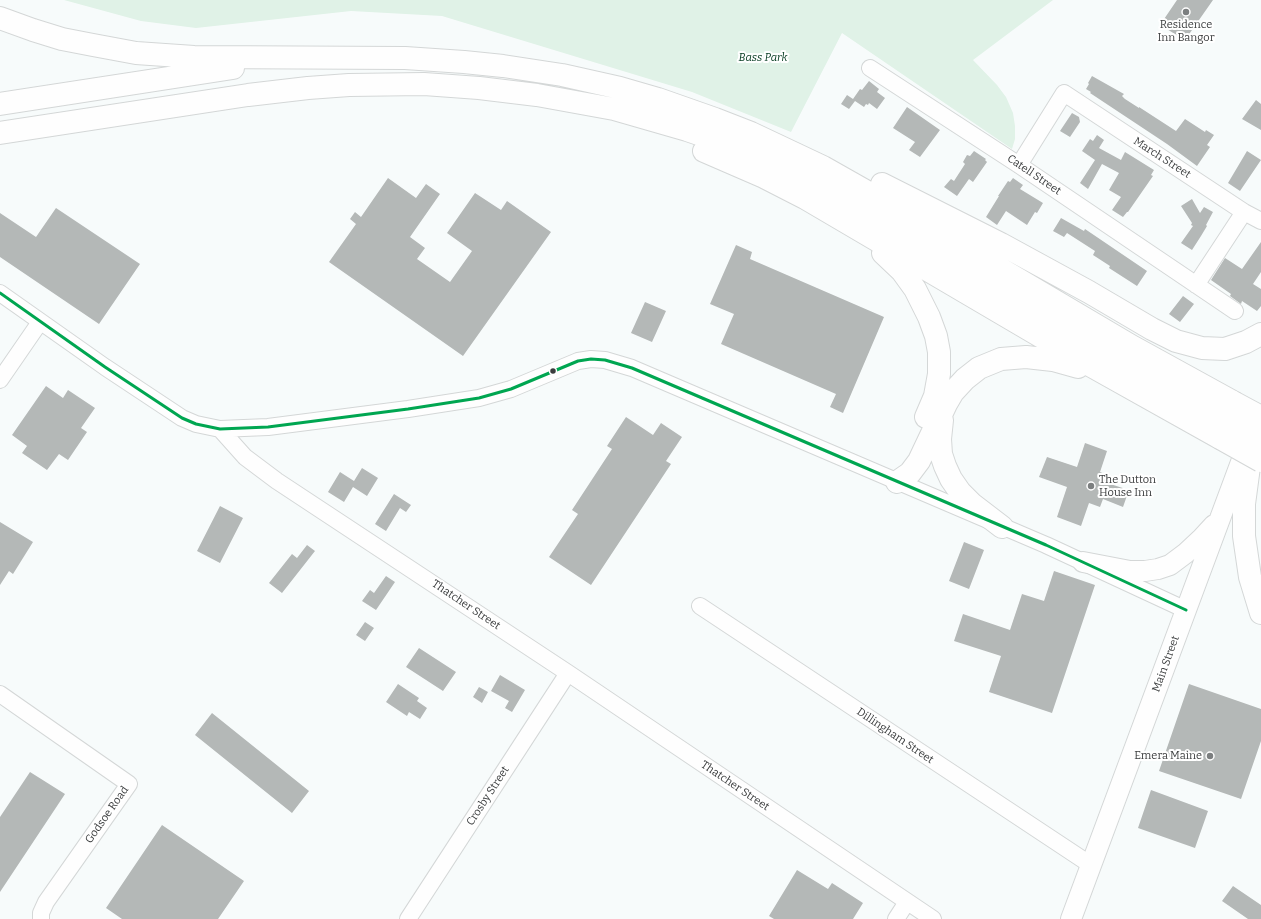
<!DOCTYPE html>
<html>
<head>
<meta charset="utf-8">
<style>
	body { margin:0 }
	canvas { display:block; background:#f7fbfb }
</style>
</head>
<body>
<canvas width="1261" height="919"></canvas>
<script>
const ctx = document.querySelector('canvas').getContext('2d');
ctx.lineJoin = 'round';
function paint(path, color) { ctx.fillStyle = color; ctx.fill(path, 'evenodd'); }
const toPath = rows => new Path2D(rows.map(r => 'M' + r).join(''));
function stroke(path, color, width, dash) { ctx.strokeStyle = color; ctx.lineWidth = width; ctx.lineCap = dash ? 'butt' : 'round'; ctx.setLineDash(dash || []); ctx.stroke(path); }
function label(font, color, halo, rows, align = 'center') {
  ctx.font = font + ' Bitter,serif'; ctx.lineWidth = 4; ctx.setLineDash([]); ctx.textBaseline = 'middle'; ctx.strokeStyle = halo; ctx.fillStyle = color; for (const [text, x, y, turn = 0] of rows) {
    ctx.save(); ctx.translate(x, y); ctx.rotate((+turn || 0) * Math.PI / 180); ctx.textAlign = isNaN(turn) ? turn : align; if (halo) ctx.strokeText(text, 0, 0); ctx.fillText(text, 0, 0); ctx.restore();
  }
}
const green = toPath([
	[64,0,1053,0,973,60,997,85,1006,97,1013,113,1015,126,1015,139,1012,149,842,33,791,132,692,92,442,16,351,11,196,28,141,21]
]);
const building = toPath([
	[1177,0,1213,0,1185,40,1160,25],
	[1092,76,1124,94,1122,96,1125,99,1139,108,1139,107,1176,131,1185,119,1205,132,1206,130,1214,135,1207,145,1210,147,1197,166,1167,144,1090,93,1091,92,1086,89,1089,84,1088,83],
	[869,81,879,89,877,92,885,98,877,109,869,103,868,105,866,104,864,107,855,101,849,109,841,104,847,95,853,99,860,89,862,90],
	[1256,100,1261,104,1261,130,1242,119],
	[907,107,940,130,920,157,909,150,915,142,893,128],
	[1072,113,1079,117,1080,122,1070,137,1060,131],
	[1097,135,1104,140,1099,148,1121,160,1125,152,1154,170,1151,175,1153,176,1128,212,1127,212,1123,217,1112,210,1121,197,1109,190,1119,173,1102,164,1088,189,1080,183,1095,160,1082,151,1090,139,1093,141],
	[974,151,986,159,985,160,987,162,973,182,969,179,957,196,944,187,951,179,954,181,965,164,963,162,967,155,970,156],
	[1247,151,1261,160,1240,191,1228,183],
	[388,178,416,198,426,184,440,194,410,237,425,248,417,259,450,282,472,251,447,233,475,193,501,210,507,201,551,232,463,356,329,262,356,224,350,219,355,212,361,217],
	[1013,178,1023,185,1020,189,1043,203,1037,213,1035,212,1027,225,1006,211,997,225,986,217,999,196,998,196,1008,181,1010,182],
	[1192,199,1200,213,1204,207,1213,212,1206,225,1207,226,1201,236,1192,250,1181,243,1193,226,1191,225,1192,223,1181,206],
	[56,208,140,264,99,324,0,257,0,213,36,237],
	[1061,218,1084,231,1085,229,1147,271,1137,286,1109,268,1110,266,1093,255,1095,251,1067,233,1064,237,1053,231],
	[1261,242,1261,272,1253,284,1261,289,1261,306,1257,311,1242,301,1241,304,1230,296,1231,294,1211,280,1225,258,1242,269],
	[736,245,752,252,750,259,884,317,843,413,830,407,836,394,721,344,734,314,710,304],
	[1183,296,1194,304,1180,322,1169,314],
	[645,302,666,311,652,342,631,333],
	[46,386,63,398,68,390,95,408,81,428,87,432,68,460,59,454,47,470,22,453,27,446,12,435],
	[626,417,653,435,661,423,682,437,666,461,671,464,591,585,549,557,578,514,572,510,612,449,607,446],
	[1085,443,1107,451,1100,472,1110,476,1107,483,1129,490,1123,507,1103,499,1100,507,1089,503,1081,526,1057,517,1067,487,1039,477,1047,457,1077,467],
	[362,468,378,478,367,496,353,487,344,502,328,492,340,472,354,481],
	[394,494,411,505,406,512,400,508,386,531,375,524],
	[220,506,243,518,220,563,197,551],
	[0,522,33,542,13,574,9,571,0,585],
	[964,542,984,550,969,589,949,581],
	[307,545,315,551,282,593,269,583,292,554,297,558],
	[1054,571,1095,585,1052,713,989,692,1001,656,954,641,963,614,1010,630,1022,594,1044,601],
	[386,576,395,582,376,610,362,601,370,590,374,593],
	[365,622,374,628,365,641,356,635],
	[419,648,456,672,443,691,406,667],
	[500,675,525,690,512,712,505,708,509,701,491,691],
	[398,684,419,698,417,701,427,708,420,719,409,712,407,716,386,702],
	[1189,684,1261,709,1261,741,1241,799,1159,771],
	[479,687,488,692,482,703,473,697],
	[212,713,309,791,292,813,195,735],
	[30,772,65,794,0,892,0,817],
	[1151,790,1208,811,1195,848,1138,828],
	[162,825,244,881,218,919,122,919,106,908],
	[797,870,828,889,832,883,863,903,853,919,774,919,769,916],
	[1233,886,1261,905,1261,919,1248,919,1222,901]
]);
const minor = toPath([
	[870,68,1019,165,1235,311],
	[1019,165,1064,93,1244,212,1261,221],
	[1196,285,1244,212],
	[0,293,105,367,182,418,196,424,220,429,268,427,408,409,479,398,511,389,578,361,591,359,605,360,632,368,1046,545,1186,610],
	[0,380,40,322],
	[220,429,245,457,277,481,568,673,933,919],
	[700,606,1091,865],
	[0,694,129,784,46,902,41,913,41,919],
	[408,919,568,673],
	[896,919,907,902]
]);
const major = toPath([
	[1083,562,1130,571,1145,571,1158,569,1170,565,1186,553,1202,538,1214,525],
	[1071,919,1247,446]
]);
const highway = toPath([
	[0,18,33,30,62,39,93,45,136,53,194,57,405,58,464,62,503,66,562,75,620,88,658,99,715,119,751,133,823,167,945,236,1133,347,1233,402],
	[0,104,233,68],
	[0,133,248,95,308,88,349,85,424,84,479,88,537,95,614,109,687,130,725,143,778,164,813,181,878,217,1093,344,1227,419],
	[704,151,764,177,805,198,1086,363,1220,438],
	[882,184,1001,244,1089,292,1152,329,1176,341,1202,348,1225,349,1246,342,1261,334],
	[883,253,902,271,915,289,929,317,936,336,939,352,939,374,935,396,926,417],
	[942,420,940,439,941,454,945,466,951,479,960,492,972,504,1002,527],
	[1253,437,1244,504,1244,536,1250,577,1261,613],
	[897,482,910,473,919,461,946,404,953,392,965,379,979,368,1001,359,1026,357,1053,360,1078,367]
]);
const highwayBridge = toPath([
	[1233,402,1261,417],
	[1227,419,1261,438],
	[1220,438,1261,461]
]);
const bus1 = toPath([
	[0,293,105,367,182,418,196,424,220,429,268,427,408,409,479,398,511,389,578,361,591,359,605,360,632,368,1046,545,1186,610]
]);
const markers = [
	[1186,12,4,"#7c7f80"],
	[553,371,3.5,"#3a3c3d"],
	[1091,486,4,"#7c7f80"],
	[1210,756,4,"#7c7f80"]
];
const poiNames = [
	["Residence",1186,25],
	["Inn Bangor",1186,38],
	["The Dutton",1099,480,"left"],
	["House Inn",1099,493,"left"],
	["Emera Maine",1202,756,"right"]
];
const parkNames = [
	["Bass Park",763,58]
];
const streetNames = [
	["March Street",1162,158,33],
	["Catell Street",1034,175,34],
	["Thatcher Street",466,605,34],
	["Main Street",1166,664,-70],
	["Dillingham Street",895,736,34],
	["Thatcher Street",735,786,34],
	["Crosby Street",488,796,-57],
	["Godsoe Road",107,815,-55]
];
paint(green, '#e0f2e7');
paint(building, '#b4b8b7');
stroke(minor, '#d4d7d7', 18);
stroke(major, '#d4d7d7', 22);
stroke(highway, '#d4d7d7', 24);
stroke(minor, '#fefefe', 16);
stroke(major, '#fefefe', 20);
stroke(highway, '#fefefe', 22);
stroke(highwayBridge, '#d4d7d7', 24, []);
stroke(highwayBridge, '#fefefe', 22);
stroke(bus1, '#00a651', 3);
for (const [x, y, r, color] of markers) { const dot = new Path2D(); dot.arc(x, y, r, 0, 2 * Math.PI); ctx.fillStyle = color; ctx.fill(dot); stroke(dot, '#fff', 1.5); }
label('11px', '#3a3c3d', '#fff', poiNames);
label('italic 11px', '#00381d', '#fff', parkNames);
label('11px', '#3a3c3d', '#fff', streetNames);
</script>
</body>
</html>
